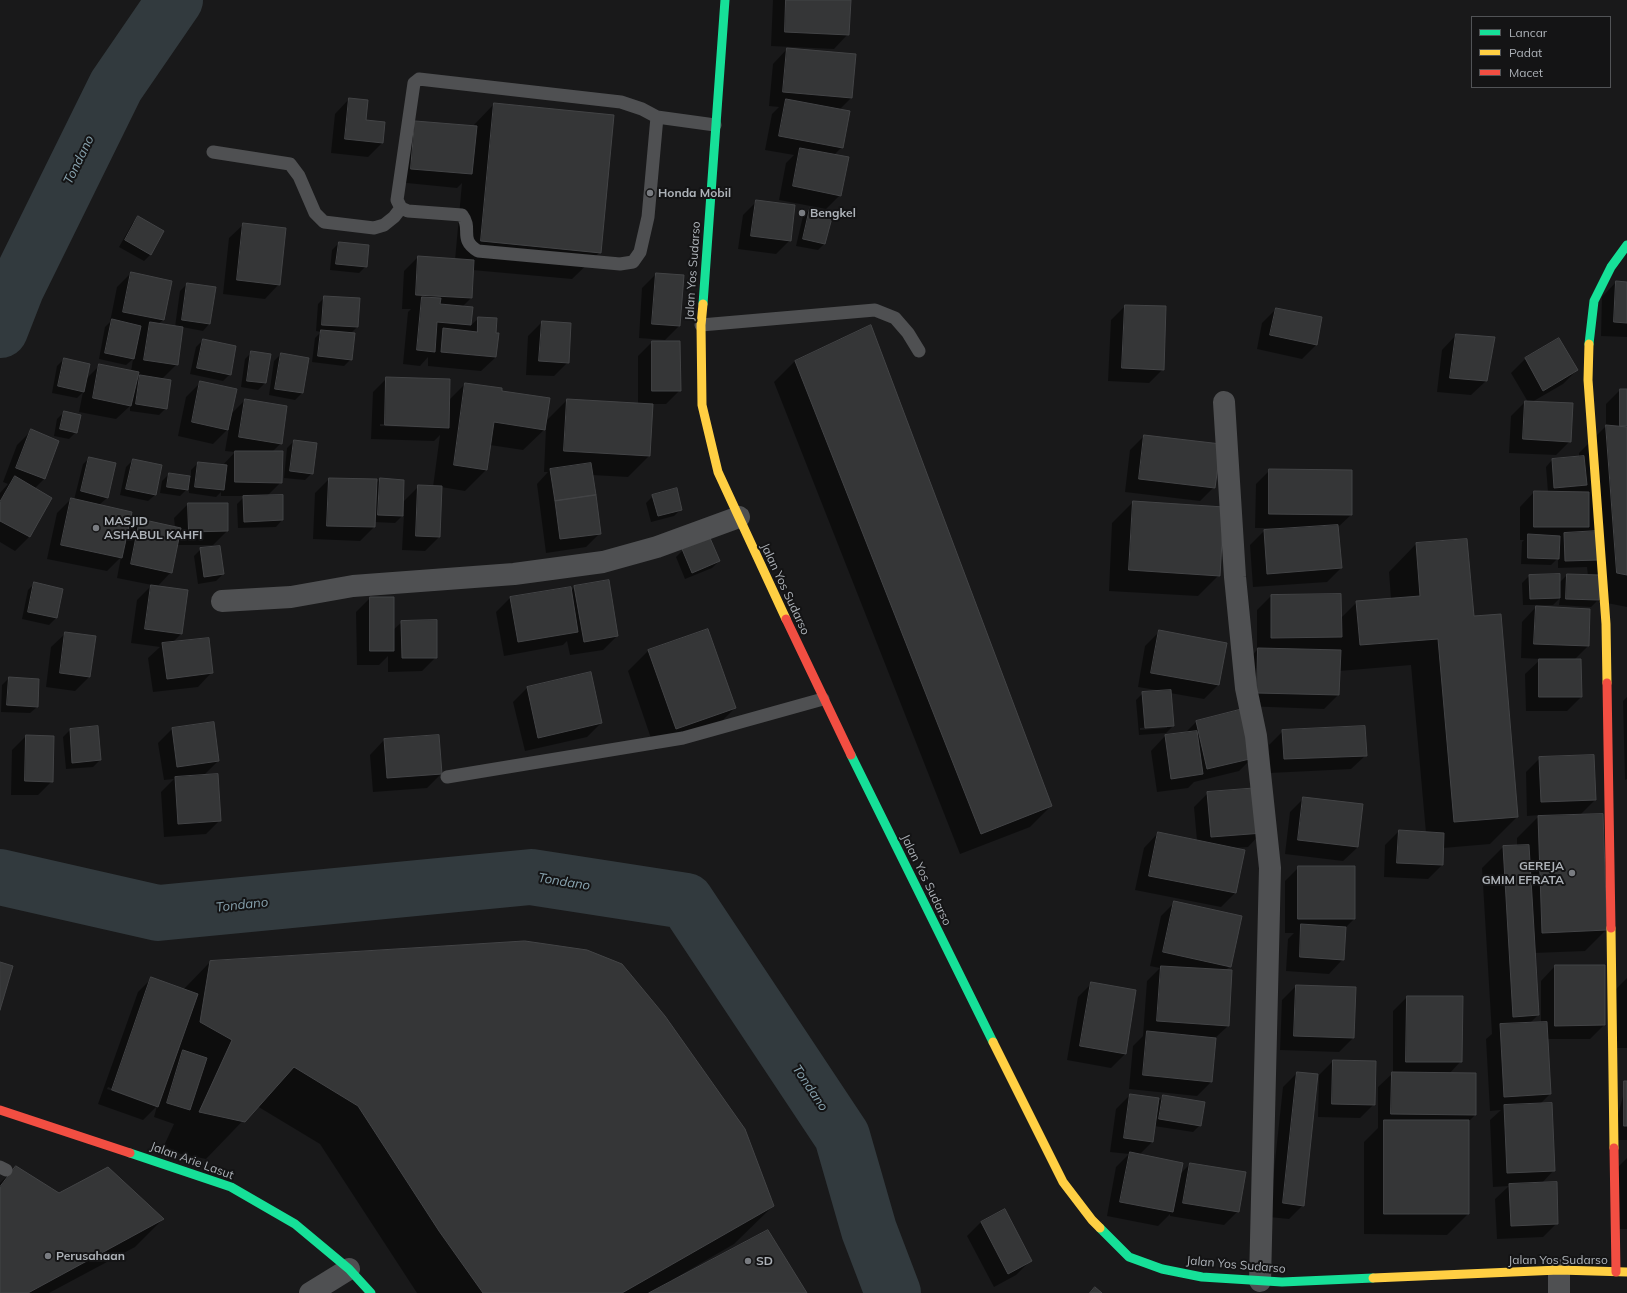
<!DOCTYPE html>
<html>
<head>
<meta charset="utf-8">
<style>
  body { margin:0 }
  #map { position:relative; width:1627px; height:1293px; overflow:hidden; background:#19191a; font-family:Mulish,sans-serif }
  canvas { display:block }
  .legend { position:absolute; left:1471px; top:16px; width:140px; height:72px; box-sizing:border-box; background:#141415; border:1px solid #515356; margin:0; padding:5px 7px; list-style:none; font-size:12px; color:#adb2b8 }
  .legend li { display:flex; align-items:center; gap:8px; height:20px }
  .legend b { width:20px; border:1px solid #515356 }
</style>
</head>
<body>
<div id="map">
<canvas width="1627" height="1293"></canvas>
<ul class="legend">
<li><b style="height:5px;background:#16e098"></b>Lancar</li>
<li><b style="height:5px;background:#ffcf43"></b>Padat</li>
<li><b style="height:5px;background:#f24e42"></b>Macet</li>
</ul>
</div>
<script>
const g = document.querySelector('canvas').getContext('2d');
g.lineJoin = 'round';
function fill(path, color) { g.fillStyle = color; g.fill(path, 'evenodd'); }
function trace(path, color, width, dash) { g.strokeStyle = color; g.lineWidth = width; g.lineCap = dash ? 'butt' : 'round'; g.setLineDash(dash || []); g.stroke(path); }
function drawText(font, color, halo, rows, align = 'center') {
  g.font = font + ' Mulish,sans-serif'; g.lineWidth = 4; g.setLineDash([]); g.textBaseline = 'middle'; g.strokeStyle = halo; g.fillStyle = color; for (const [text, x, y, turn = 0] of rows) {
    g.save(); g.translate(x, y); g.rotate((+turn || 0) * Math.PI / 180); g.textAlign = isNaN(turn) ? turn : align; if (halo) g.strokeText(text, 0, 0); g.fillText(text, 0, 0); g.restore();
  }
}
const shadow = new Path2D(`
  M773,0H850L848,34L834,49L771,46Z
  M787,49L851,98L839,110L842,147L834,155L840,195L826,209L779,200L786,163L794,155L765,150L772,114L779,107L769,106L773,64Z
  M349,99L382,143L368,157L331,153L335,114Z
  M494,104L600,252L572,279L472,270L471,298L462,307L472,308L470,326L479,318L496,357L481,371L428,366V357L420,366L403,364L408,312L411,309H402L404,271L418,257L455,260L462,183L457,188L397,182L401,136L415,122L472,127Z
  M757,201L790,240L776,254L738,249L743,215Z
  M810,209L824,244L818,250L796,246L803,216Z
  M138,217L151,254L144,261L119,247L132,224Z
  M244,224L279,284L265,299L223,294L229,238Z
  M339,243L366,266L359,273L330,270L332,250Z
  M131,273L163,320L158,324L175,327L180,291L187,284L209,324L203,331L182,327L177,364L161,380L166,408L159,415L130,411V406L116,419L79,412L83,392L77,398L52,393L57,366L64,359L86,379L100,365L131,372L133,359L126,365L99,359L105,327L110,322L117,287ZM137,375H141L136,381Z
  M656,274L679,326L665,340L639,338L642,288Z
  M1616,282L1627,283V337L1601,336L1602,297Z
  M325,297L357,327L350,334L351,359L344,366L312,362L315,338L321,332L316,331L318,304Z
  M1125,306L1163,369L1149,383L1108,381L1111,320Z
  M1276,309L1316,345L1302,359L1257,349L1262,323Z
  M542,322L568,362L554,376L526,375L528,336Z
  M1456,335L1486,381L1471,395L1437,392L1442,350Z
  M1559,339L1577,370L1563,384L1532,402L1570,441L1556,455L1509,453L1511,416L1525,402H1528L1511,373L1525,359Z
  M203,340L230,374L223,381L190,374L196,347Z
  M652,342L680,390L666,404H652L649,456L628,477L592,475L600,533L586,547L546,553L537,484L548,472H544L546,428L523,450L490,445L486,470L465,491L441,487L439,537L425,551L402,550L404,514L395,523L374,522V527L360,541L313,539L315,493L329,479L375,484L380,479L403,502L419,486L433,487L440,435L434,441L371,439L373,392L387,378L449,400L465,384L501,392L546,421L567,400L638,404V356ZM380,424L436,426V428L380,426Z
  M252,352L265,383L258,390L241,387L245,359Z
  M281,354L302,393L295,400L269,395L274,361Z
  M795,361L1051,806L1030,827L960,854L774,382Z
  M200,383L230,415L245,400L281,443L272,452L281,482L266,497L282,520L276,527L238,528L237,504L245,496H221V492L216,497L189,493V487L180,496L160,493L162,481L169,474L191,477V470L198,463L222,466L235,452L225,451L229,428L213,444L178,436L186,397Z
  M1620,390H1627V607L1597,601L1591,607L1559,605L1560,598L1553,605H1523L1522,583L1529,576L1559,583L1567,575L1588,576L1587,567L1558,568V558L1551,565L1521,564L1522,542L1524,540H1520V507L1534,492H1548L1546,467L1552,460L1579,458V453L1606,426V404Z
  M64,412L76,432L69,439L54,436L57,419Z
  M31,431L44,479L34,489L51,498L29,537L15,551L0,542V493L8,484L3,482L17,445Z
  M1144,436L1214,487L1200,501L1125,492L1130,450Z
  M294,441L312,473L305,480L284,478L287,448Z
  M90,458L107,498L99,505L126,534L140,520L175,527L174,518L188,504L227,531L213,545H177L171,572L157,587L181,634L172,643L212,672L198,687L153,692L148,658L160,647L131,643L137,600L152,585L117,578L121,557L107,571L47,559L57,513L71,499L74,500L83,464Z
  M133,460L155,495L148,501L120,495L126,467Z
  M1270,470L1351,515L1337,528L1341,568L1327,582L1253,587L1250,545L1264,531L1283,530V528H1255L1256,484Z
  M653,496L681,509L674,516L651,522L646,503Z
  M1133,502L1219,575L1198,596L1109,591L1112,523Z
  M1416,544L1473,617L1517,817L1490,844L1443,848L1442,865L1428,879L1384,877L1385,845L1399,831L1426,833L1411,665L1339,671L1338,695L1324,709L1243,706L1245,663L1257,650V610L1271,596L1340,619L1357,602L1391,599L1389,572Z
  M201,549L223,574L216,581L198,584L194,556Z
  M683,550L719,561L712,568L685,579L676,557Z
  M35,583L62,589L56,618L49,625L22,619L28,590Z
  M575,587L617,636L603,650L570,655L567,641L563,645L504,656L496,612L510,598L570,592Z
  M370,598L393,630L402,622L436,657L422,671L388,672V656L379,665H357L356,612Z
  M1536,607L1589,610L1588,646L1574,660L1581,697L1567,711H1526L1525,674L1541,659L1521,658L1522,622Z
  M1159,632L1218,685L1204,699L1170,693L1173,726L1166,733L1139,735L1136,700L1143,693L1162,691L1138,687L1145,646ZM1167,726V728L1140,730V728Z
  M66,633L90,676L75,691L46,687L51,647Z
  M649,650L735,708L714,729L655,750L628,671Z
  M590,673L601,723L587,737L525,751L513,702L527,688Z
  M9,678L37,707L30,713L1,712L2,685Z
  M1627,697V779L1625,780L1623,701Z
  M1197,721L1253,757L1239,771L1194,782L1188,788L1157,792L1151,751L1165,736L1184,734Z
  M97,728L100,760L93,767L66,769L63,737L70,730Z
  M172,729L218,761L203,776L220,820L206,834L164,837L161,792L174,779L164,780L158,743Z
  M1283,731L1366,755L1351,769L1270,773L1269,745Z
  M26,736L52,781L38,795H11L12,750Z
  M384,740L441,774L427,788L373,792L370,755Z
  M1540,758L1595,800L1579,816L1606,930L1585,951L1534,953L1538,1015L1529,1024L1541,1023V981L1555,966L1604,1025L1590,1039H1547L1550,1094L1539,1105L1554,1170L1541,1184L1557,1223L1543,1237L1497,1239L1495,1199L1509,1186L1493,1187L1490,1120L1501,1110L1490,1111L1486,1039L1492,1034L1482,868L1503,847H1517V838L1540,815L1527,816L1526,772Z
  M1208,793L1262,832L1248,847L1232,848L1244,851L1235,893L1221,907L1135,890L1144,848L1158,833L1197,841L1194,807Z
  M1304,798L1358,847L1343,861L1285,854L1290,812Z
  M1299,867L1354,919L1345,928L1343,959L1329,974L1286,971L1288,939L1294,933H1285V881Z
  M1175,902L1230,966L1226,970L1228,1026L1215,1038L1211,1082L1197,1096L1129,1089L1133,1046L1143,1036L1147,981L1160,968L1150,966L1161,916Z
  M210,962L773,1206L734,1244L672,1280L673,1281L805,1293H417L320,1144L257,1106L206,1159L162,1150L174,1124L154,1117L157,1106L143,1120L98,1104L138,992L152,978L183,990ZM108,1087L151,1103V1105L107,1089Z
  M1627,978V1048H1613L1614,991Z
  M1092,983L1125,1054L1111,1068L1067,1060L1078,997Z
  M1296,986L1353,1038L1339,1052L1280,1050L1282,1000Z
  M1407,997L1461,1061L1449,1074L1475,1115L1468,1122V1214L1447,1235L1364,1234V1142L1378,1128V1087L1393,1073V1011Z
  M1333,1061L1374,1104L1360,1118L1318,1117L1319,1075Z
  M1297,1073L1303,1205L1289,1219L1269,1217L1283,1087Z
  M1627,1082V1140H1611Z
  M1130,1095L1158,1102L1163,1096L1200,1125L1193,1132L1154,1126L1152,1142L1139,1155L1180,1174L1190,1164L1238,1211L1224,1225L1170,1216V1214L1158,1226L1107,1216L1116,1167L1129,1154L1110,1152L1116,1109Z
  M1627,1158V1229H1616L1613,1172Z
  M16,1167L59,1194L162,1220L135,1247L49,1293H0V1183Z
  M1004,1211L1030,1261L1016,1275L994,1287L967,1236L981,1222Z`);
const river = new Path2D(`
  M0,330L16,289L116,86L175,0
  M0,877L158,913L531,877L686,901L842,1136L869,1230L893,1293`);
const building = new Path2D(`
  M786,0H851L849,35L785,32Z
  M787,48L856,54L852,98L783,92Z
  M349,98L368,100L366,120L385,122L383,143L345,139Z
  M786,99L850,111L843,148L779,136Z
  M494,103L614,115L601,253L481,241Z
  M415,121L477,126L472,174L411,169Z
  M800,148L849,157L841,196L793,186Z
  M756,200L795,205L791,241L751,236Z
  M810,208L833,214L825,244L803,239Z
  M138,216L164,231L151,255L125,240Z
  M243,223L286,228L280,285L237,280Z
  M339,242L369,245L367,267L336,264Z
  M418,256L474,260L472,298L416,295Z
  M131,272L172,281L164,320L123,312Z
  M656,273L684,275L680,326L652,324Z
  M1616,281L1627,282V323L1614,322Z
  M187,283L216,287L210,324L182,320Z
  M324,296L360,298L358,327L322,325Z
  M422,297L441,298L440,304L473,307L471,325L437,322L435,352L417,350Z
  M1125,305L1166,306L1164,370L1122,368Z
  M1276,308L1322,317L1317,345L1270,335Z
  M478,317L497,318L496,333H499L496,357L441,352L443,328L477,332Z
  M112,319L141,326L134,359L105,353Z
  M542,321L571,323L569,363L539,361Z
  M150,322L183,327L178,365L144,360Z
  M871,325L1052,806L981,834L795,361Z
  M321,330L355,333L352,360L318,356Z
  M1456,334L1495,337L1487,381L1450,378Z
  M1559,338L1578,370L1543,391L1525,358Z
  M203,339L236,346L231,375L197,368Z
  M652,341H680L681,391H652Z
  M251,351L271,354L266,383L247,381Z
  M281,353L309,358L303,393L275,389Z
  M64,358L90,364L84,392L58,386Z
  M99,364L139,372L131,406L93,398Z
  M140,375L171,380L167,409L136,404Z
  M386,377L450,379L449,428L385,425Z
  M200,381L237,389L228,430L192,422Z
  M465,383L502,388V391L550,398L545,430L494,422L487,470L454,465Z
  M1620,389H1627V426H1620Z
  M245,399L287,406L282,444L239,437Z
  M567,399L653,404L650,456L564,451Z
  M1525,401L1573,403L1571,442L1523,439Z
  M64,411L81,415L77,433L60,429Z
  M1606,425L1627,427V575L1617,573Z
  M31,429L59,441L45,479L16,468Z
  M1144,435L1221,444L1215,488L1139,479Z
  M294,440L317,443L313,474L290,471Z
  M235,451H283L282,483L235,482Z
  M1584,456L1587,485L1554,488L1552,459Z
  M89,457L116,463L108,498L81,491Z
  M133,459L162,465L156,495L126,489Z
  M198,462L227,465L224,490L195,487Z
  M591,463L596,495L555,501L550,469Z
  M1269,469L1352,470V515L1269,514Z
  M169,473L190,476L188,490L167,487Z
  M15,476L52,498L30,537L0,521V502Z
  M329,478L377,479L375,527L327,526Z
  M380,478L404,480L403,516L378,515Z
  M418,485L442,486L440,537L416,536Z
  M677,488L682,510L658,516L652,495Z
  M1534,491L1589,492V527H1534Z
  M283,495V520L244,522L243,496Z
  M596,495L601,534L560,539L555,501Z
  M71,498L132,512L122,558L61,545Z
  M1133,501L1224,507L1220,576L1129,570Z
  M188,503H228V531L189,532Z
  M140,519L181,528L172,573L131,564Z
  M1338,525L1342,568L1267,574L1264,530Z
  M1598,531L1599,560L1565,561L1564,533Z
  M1528,534L1560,536L1559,559L1528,558Z
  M710,538L720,561L692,573L682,549Z
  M1467,539L1474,616L1501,614L1518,817L1454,822L1438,639L1360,645L1356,601L1420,596L1416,543Z
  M220,546L224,574L204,577L200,548Z
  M1560,574V598L1530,599L1529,575Z
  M1567,574L1600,575L1599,600L1566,599Z
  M609,580L618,636L584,642L574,586Z
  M34,582L63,589L57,618L28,612Z
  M151,585L188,590L182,634L145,629Z
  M571,587L578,632L518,642L510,597Z
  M1341,594L1342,637L1271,638V595Z
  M370,597H394V651H370Z
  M1536,606L1590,609L1589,646L1534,644Z
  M437,620V658H402L401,621Z
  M708,629L736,708L676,729L648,650Z
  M1159,630L1227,643L1219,685L1151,673Z
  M65,632L96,636L90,677L60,673Z
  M209,638L213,673L167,679L162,643Z
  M1258,648L1341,650L1339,695L1257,693Z
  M1539,659H1581L1582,697H1539Z
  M591,672L602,723L538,738L527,687Z
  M9,677L39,679L38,707L7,705Z
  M1171,690L1174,726L1145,728L1142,692Z
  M1243,709L1254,758L1207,769L1196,721Z
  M214,722L219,761L177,767L172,728Z
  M98,726L101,760L72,763L70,729Z
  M1365,726L1367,756L1284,759L1282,730Z
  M1197,731L1203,774L1171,779L1165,735Z
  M26,735L54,736L53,782L25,781Z
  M439,735L442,774L387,778L384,739Z
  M1594,755L1596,800L1541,802L1539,757Z
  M218,774L221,821L178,824L175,777Z
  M1259,788L1263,833L1211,837L1207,792Z
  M1303,797L1363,804L1358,847L1298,840Z
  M1603,814L1607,930L1542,933L1538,816Z
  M1399,830L1444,833L1443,865L1397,863Z
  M1158,832L1245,850L1236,893L1149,876Z
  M1529,845L1539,1015L1513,1017L1503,846Z
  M1298,866H1355V919H1298Z
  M1174,901L1242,916L1231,967L1163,952Z
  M1301,924L1346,927L1344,960L1300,957Z
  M525,941L587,950L622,964L665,1016L745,1129L774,1206L622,1293H483L439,1231L358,1106L294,1067L245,1122L199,1112L232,1040L200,1022L210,961Z
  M0,962L13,966L0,1010Z
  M1555,965H1605V1025L1555,1026Z
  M1161,966L1232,970L1229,1026L1157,1021Z
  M151,977L198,994L158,1107L112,1090Z
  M1091,982L1136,990L1126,1054L1080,1046Z
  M1296,985L1356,987L1354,1038L1294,1036Z
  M1407,996H1463L1462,1062H1406Z
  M1547,1022L1551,1094L1504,1097L1500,1024Z
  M1147,1031L1216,1038L1212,1082L1143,1075Z
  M183,1050L207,1058L190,1110L167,1103Z
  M1333,1060L1376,1061L1375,1105L1332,1104Z
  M1297,1072L1318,1074L1304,1206L1283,1203Z
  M1392,1072L1476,1073V1115L1391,1114Z
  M1624,1081H1627V1126H1624Z
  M1130,1094L1159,1098L1153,1142L1124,1138Z
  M1163,1095L1205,1102L1201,1126L1159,1119Z
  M1552,1103L1555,1171L1507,1173L1504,1105Z
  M1384,1120H1469V1214H1384Z
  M1130,1152L1183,1163L1173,1212L1120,1202Z
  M1190,1163L1246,1172L1239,1212L1183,1203Z
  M16,1166L59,1193L108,1167L164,1219L28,1293H0V1187Z
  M1557,1182L1558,1224L1511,1226L1509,1184Z
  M1005,1209L1032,1261L1008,1274L981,1222Z
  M768,1230L807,1293H649Z
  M1095,1287L1102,1293H1090Z`);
const lane = new Path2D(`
  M657,117L648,217L640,252L633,262L620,264L478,251C458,239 473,229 462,215L408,211L401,208L397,200L414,83L419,79L621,102L642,109L657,117L715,125
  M213,152L290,164L299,176L315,213L324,222L374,228L384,225L394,217L401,208
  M701,325L875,310L895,318L908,333L919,351
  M447,777L683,738L823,699
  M0,1167L6,1170`);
const street = new Path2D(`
  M1224,402L1235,577L1246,688L1256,736L1270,868L1260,1281
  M222,601L291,597L353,586L514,574L603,562L657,547L739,517
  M310,1293L349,1269
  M1559,1293V1270`);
const fast = new Path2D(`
  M703,304L725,0
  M1589,344L1594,301L1611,267L1627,245
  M851,755L993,1042
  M130,1153L231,1187L295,1224L349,1269L371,1293
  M1100,1228L1129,1257L1162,1269L1202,1277L1282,1282L1373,1278`);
const slow = new Path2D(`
  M703,304L701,325L702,405L718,472L786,619
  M1589,344L1588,380L1606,624L1607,683
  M1611,928L1614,1148
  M993,1042L1063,1182L1092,1220L1100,1228
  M1373,1278L1559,1270L1627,1272`);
const jam = new Path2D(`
  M786,619L851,755
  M1607,683L1611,928
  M0,1110L130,1153
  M1614,1148L1616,1272`);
const markers = [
  [650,193,4,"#797c81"],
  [802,213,4,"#797c81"],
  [96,528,4,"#797c81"],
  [1572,873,4,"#797c81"],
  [48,1256,4,"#797c81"],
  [748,1261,4,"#797c81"]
];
const poiNames = [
  ["Honda Mobil",658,193],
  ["Bengkel",810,213],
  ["MASJID",104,521],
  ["ASHABUL KAHFI",104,535],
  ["GEREJA",1564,866,"right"],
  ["GMIM EFRATA",1564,880,"right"],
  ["Perusahaan",56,1256],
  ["SD",756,1261]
];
const streetNames = [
  ["Jalan Yos Sudarso",693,271,-86],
  ["Jalan Yos Sudarso",785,589,65],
  ["Jalan Yos Sudarso",926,880,64],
  ["Jalan Arie Lasut",192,1161,20],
  ["Jalan Yos Sudarso",1558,1260],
  ["Jalan Yos Sudarso",1236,1265,5]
];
const waterNames = [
  ["Tondano",79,160,-64],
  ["Tondano",564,882,9],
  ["Tondano",242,905,-6],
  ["Tondano",810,1088,56]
];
fill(shadow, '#0007');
trace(river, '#323a3e', 56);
fill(building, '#353637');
trace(building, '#434446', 1);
trace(lane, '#4f5052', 13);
trace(street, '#4f5052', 22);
trace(fast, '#16e098', 9);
trace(slow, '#ffcf43', 9);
trace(jam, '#f24e42', 9);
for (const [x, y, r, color] of markers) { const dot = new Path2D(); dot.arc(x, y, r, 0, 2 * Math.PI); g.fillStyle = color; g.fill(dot); trace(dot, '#141415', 1.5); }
drawText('bold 12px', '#adb2b8', '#141415', poiNames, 'left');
drawText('12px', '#adb2b8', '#141415', streetNames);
drawText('italic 13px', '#88a3af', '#141415', waterNames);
</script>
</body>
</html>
